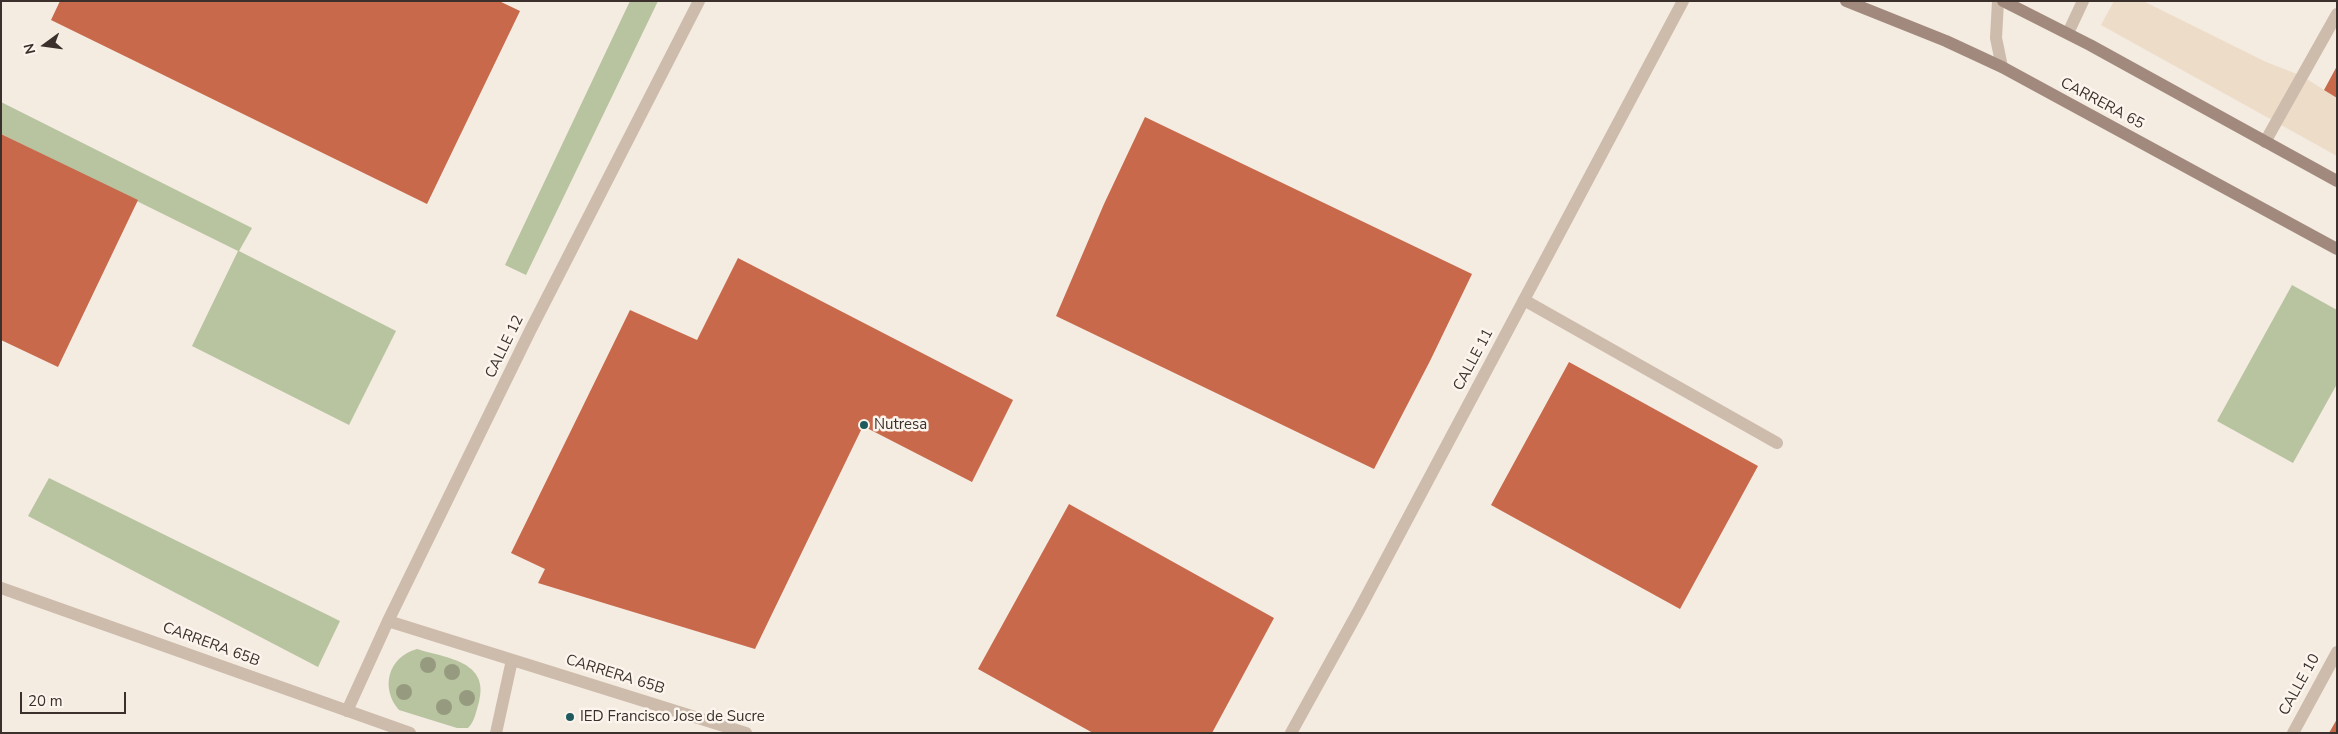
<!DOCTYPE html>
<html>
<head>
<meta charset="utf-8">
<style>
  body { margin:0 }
  #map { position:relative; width:2338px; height:734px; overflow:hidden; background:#f4ebe1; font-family:"Nunito Sans",sans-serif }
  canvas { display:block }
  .frame { position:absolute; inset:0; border:2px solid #3b302b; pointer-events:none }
  .north { position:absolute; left:20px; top:20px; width:50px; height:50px; -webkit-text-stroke:4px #fbf5ee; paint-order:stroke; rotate:256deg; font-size:14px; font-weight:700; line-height:20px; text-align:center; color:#3b302b }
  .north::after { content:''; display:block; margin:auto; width:18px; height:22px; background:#3b302b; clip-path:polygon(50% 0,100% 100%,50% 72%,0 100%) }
  .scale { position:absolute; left:20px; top:692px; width:106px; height:22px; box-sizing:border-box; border:2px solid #3b302b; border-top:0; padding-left:6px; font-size:15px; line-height:18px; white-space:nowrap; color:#3b302b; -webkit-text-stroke:4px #fbf5ee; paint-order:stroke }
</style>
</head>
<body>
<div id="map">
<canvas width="2338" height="734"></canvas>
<div class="frame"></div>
<div class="north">N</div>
<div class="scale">20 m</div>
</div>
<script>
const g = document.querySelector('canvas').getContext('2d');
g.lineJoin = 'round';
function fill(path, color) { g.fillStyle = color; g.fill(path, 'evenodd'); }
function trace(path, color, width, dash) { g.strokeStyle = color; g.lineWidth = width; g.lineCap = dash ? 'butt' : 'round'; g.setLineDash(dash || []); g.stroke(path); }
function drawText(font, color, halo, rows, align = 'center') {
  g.font = font + ' "Nunito Sans",sans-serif'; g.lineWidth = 5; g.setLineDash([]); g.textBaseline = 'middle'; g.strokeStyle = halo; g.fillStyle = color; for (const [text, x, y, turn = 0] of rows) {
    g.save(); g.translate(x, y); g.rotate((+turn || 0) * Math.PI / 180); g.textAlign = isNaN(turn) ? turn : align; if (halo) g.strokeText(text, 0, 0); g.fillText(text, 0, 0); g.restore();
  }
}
const green = new Path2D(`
  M630,1H658L526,275L505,265Z
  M1,102L252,228L239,251L396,331L349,425L192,346L238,251L1,134Z
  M2292,285L2337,310V384L2293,463L2217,421Z
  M49,478L340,621L318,667L28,516Z
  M417,649C446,658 490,661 479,702C476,711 475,721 468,728H457L399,710C380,688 388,657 417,649Z`);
const plaza = new Path2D(`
  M2114,1H2143L2266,62L2302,76L2337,98V156L2101,25Z`);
const building = new Path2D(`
  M60,1H499L520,11L427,204L51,20Z
  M2337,66V98L2324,90Z
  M1145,117L1472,274L1430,361L1374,469L1056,316L1104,204Z
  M1,134L138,200L58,367L1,340Z
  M738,258L1013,400L972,482L863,426L755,649L538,583L545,569L511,553L630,310L697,340Z
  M1569,362L1758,466L1680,609L1491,505Z
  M1069,504L1274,618L1212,733H1093L978,669Z
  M2337,719V733H2329Z`);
const lane = new Path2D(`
  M1998,1L1996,38L2002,67
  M2068,33L2083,1
  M2265,142L2337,14
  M1524,300L1777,443`);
const street = new Path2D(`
  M1,588L410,733
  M388,621L746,733
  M347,711L388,621L530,331L699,1
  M496,733L512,660
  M1291,733L1359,610L1683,1
  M2293,733L2337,652`);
const secondary = new Path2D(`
  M1846,1L1946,41L2002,67L2337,249
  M2003,1L2090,45L2337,181`);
const trees = [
  [428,665],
  [452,672],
  [404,692],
  [467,698],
  [444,707]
];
const markers = [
  [864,425,5,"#1f5a5e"],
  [570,717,5,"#1f5a5e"]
];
const streetNames = [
  ["CARRERA 65",2102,104,28],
  ["CALLE 12",505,347,-64],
  ["CALLE 11",1474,360,-62],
  ["CARRERA 65B",211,645,20],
  ["CARRERA 65B",615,675,17],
  ["CALLE 10",2300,685,-61]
];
const poiNames = [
  ["Nutresa",874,425],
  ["IED Francisco Jose de Sucre",580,717]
];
fill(green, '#b8c4a0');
fill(plaza, '#ecdcc8');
fill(building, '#c8694b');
trace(lane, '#cdbbac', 12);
trace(street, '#cdbbac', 12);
trace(secondary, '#a18a7d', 12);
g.fillStyle = '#969b7f';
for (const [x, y] of trees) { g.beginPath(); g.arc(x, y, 8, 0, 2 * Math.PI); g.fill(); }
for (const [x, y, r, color] of markers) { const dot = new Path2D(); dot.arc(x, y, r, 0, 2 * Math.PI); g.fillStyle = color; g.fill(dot); trace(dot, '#fbf5ee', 2); }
drawText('15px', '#3b302b', '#fbf5ee', streetNames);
drawText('15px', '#3b302b', '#fbf5ee', poiNames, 'left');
</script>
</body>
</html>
